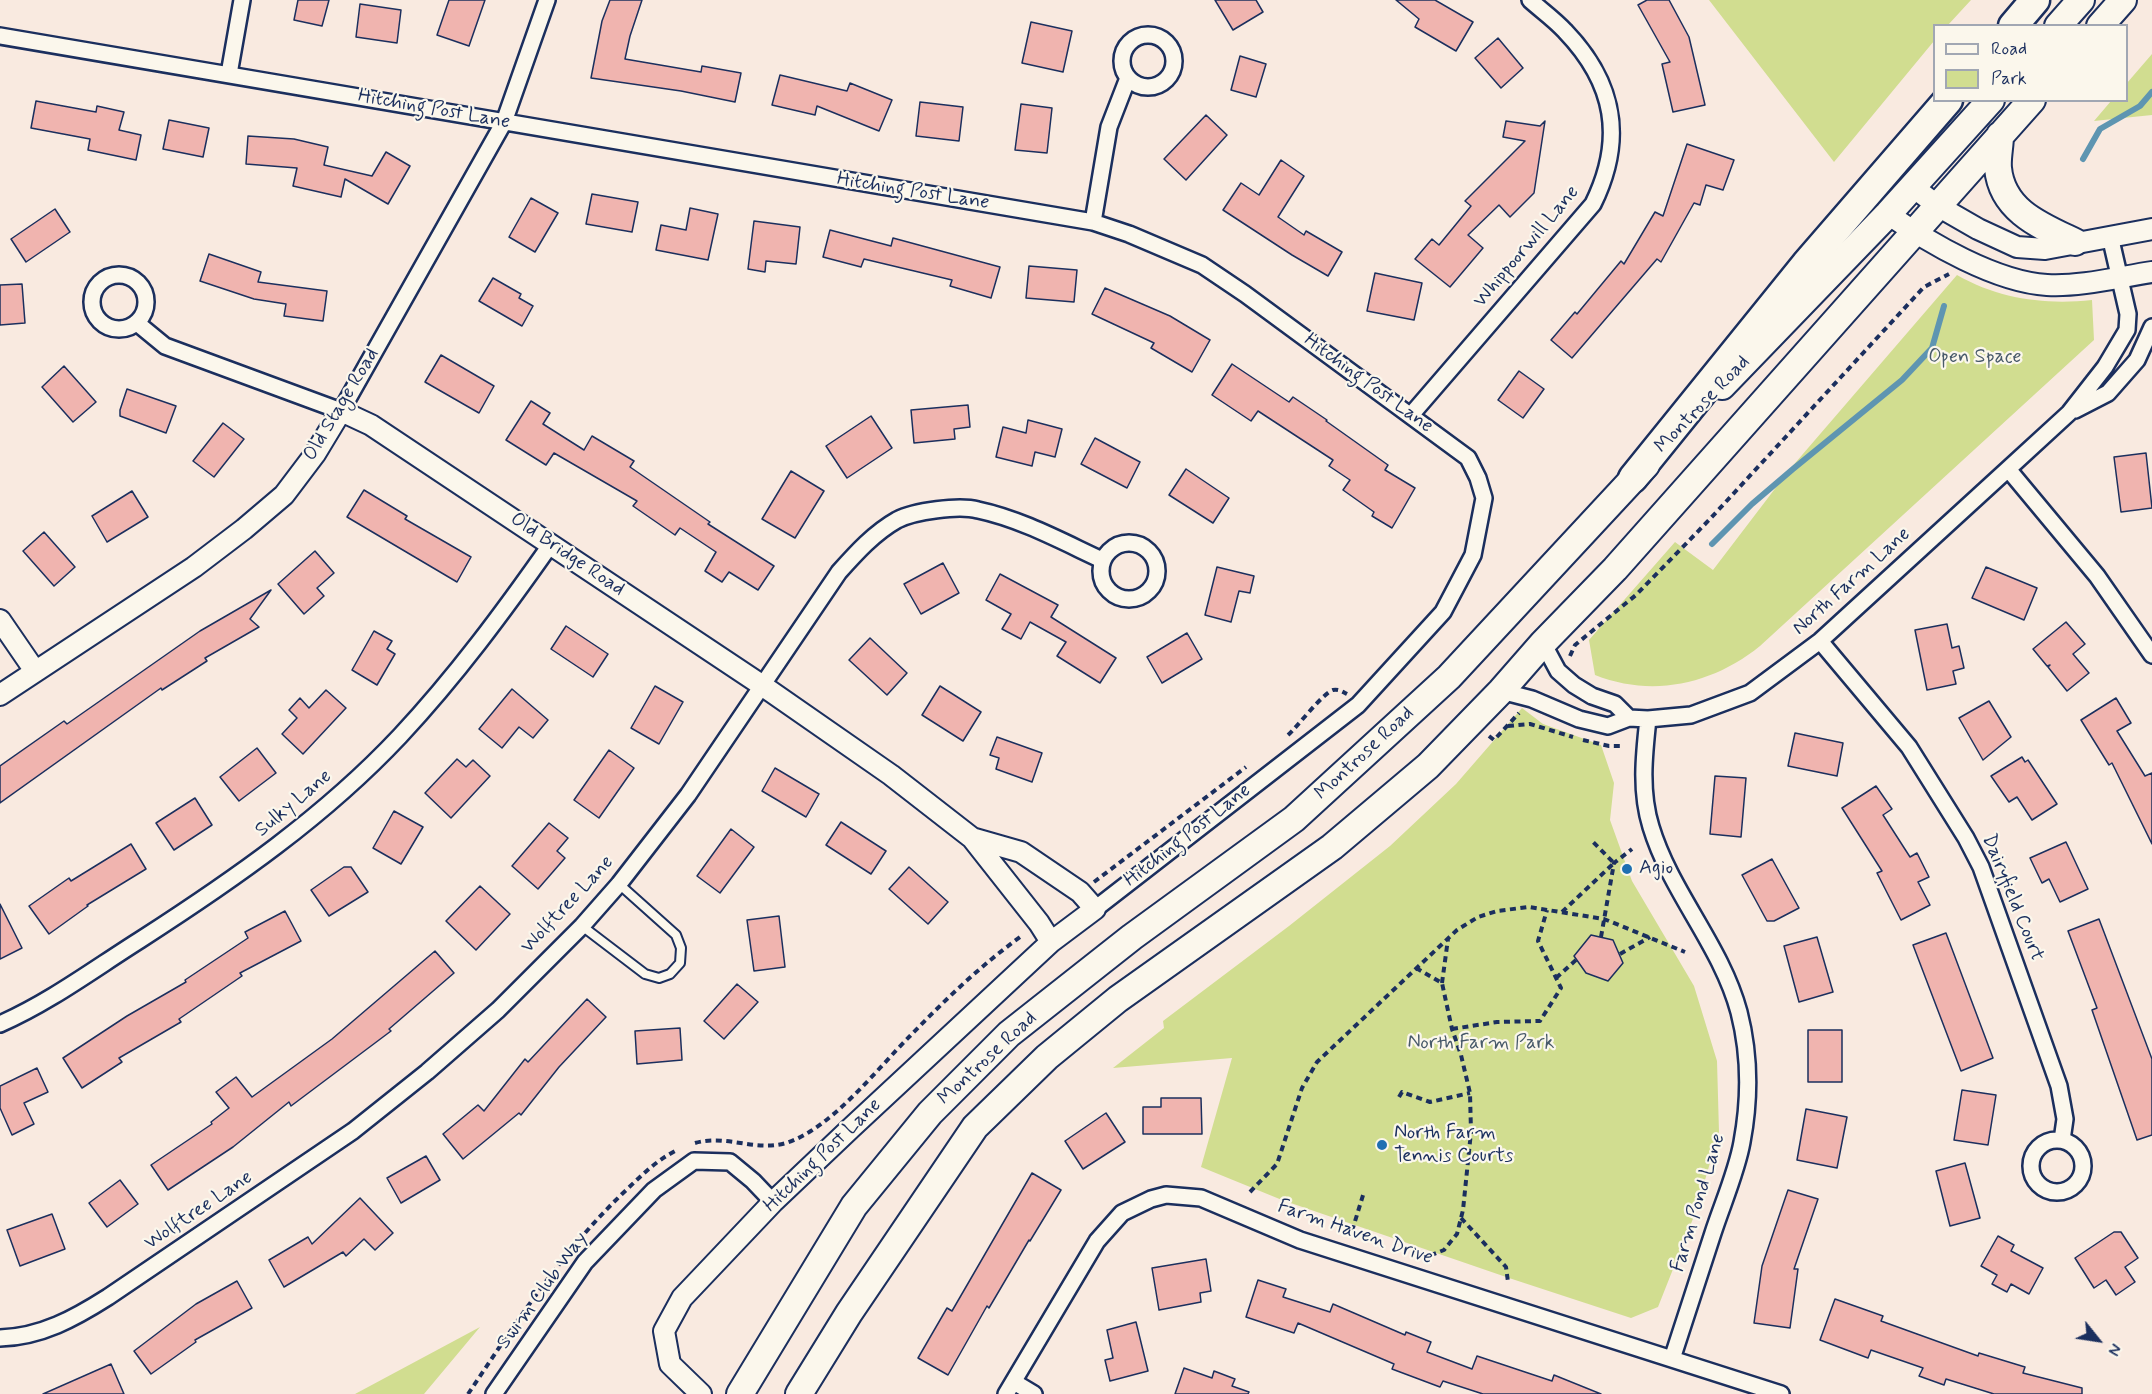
<!DOCTYPE html>
<html>
<head>
<meta charset="utf-8">
<style>
  body { margin:0 }
  #map { position:relative; width:2152px; height:1394px; overflow:hidden; background:#f9eae0; font-family:Mynerve,sans-serif }
  canvas { display:block }
  .legend { position:absolute; left:1933px; top:24px; width:195px; height:78px; box-sizing:border-box; background:#fbf7ec; border:2px solid #a1a7b3; margin:0; padding:8px 10px; list-style:none; font-size:18px; color:#1b2f5e }
  .legend li { display:flex; align-items:center; gap:12px; height:30px }
  .legend b { width:30px; border:2px solid #a1a7b3 }
  .north { position:absolute; left:2068px; top:1310px; width:60px; height:60px; -webkit-text-stroke:4px #fbf7ec; paint-order:stroke; rotate:120deg; font-size:16px; font-weight:700; line-height:24px; text-align:center; color:#1b2f5e }
  .north::after { content:''; display:block; margin:auto; width:21px; height:27px; background:#1b2f5e; clip-path:polygon(50% 0,100% 100%,50% 72%,0 100%) }
</style>
</head>
<body>
<div id="map">
<canvas width="2152" height="1394"></canvas>
<ul class="legend">
<li><b style="height:8px;background:#fbf7ec"></b>Road</li>
<li><b style="height:16px;background:#d1dd90"></b>Park</li>
</ul>
<div class="north">N</div>
</div>
<script>
const g = document.querySelector('canvas').getContext('2d');
g.lineJoin = 'round';
function fill(path, color) { g.fillStyle = color; g.fill(path, 'evenodd'); }
function trace(path, color, width, dash) { g.strokeStyle = color; g.lineWidth = width; g.lineCap = dash ? 'butt' : 'round'; g.setLineDash(dash || []); g.stroke(path); }
function drawText(font, color, halo, rows, align = 'center') {
  g.font = font + ' Mynerve,sans-serif'; g.lineWidth = 4.5; g.setLineDash([]); g.textBaseline = 'middle'; g.strokeStyle = halo; g.fillStyle = color; for (const [text, x, y, turn = 0] of rows) {
    g.save(); g.translate(x, y); g.rotate((+turn || 0) * Math.PI / 180); g.textAlign = isNaN(turn) ? turn : align; if (halo) g.strokeText(text, 0, 0); g.fillText(text, 0, 0); g.restore();
  }
}
const green = new Path2D(`
  M1709,0H1971L1948,25L1934,26V41L1834,162Z
  M2152,54V115L2094,121L2111,101L2126,100L2127,83Z
  M1957,275C1999,299 2045,305 2092,300L2094,340L1760,646C1713,684 1653,698 1595,675L1589,640L1675,542L1713,570L1790,469Z
  M1522,708L1543,724L1601,745L1614,783L1610,820L1632,881L1694,986L1717,1061L1719,1132L1696,1211L1658,1307L1631,1318L1509,1278L1282,1200L1201,1167L1232,1058L1113,1068L1164,1028L1163,1021L1289,926L1390,846L1456,784Z
  M480,1327L424,1394H355Z`);
const stream = new Path2D(`
  M2083,159L2100,129L2140,106L2152,92
  M1712,544L1752,504L1793,469L1902,380L1932,348L1944,306`);
const building = new Path2D(`
  M298,0H329L322,26L294,20Z
  M449,0H485L469,46L437,35Z
  M610,0H642L630,36L625,59L701,72L702,66L741,73L735,102L681,91L591,78L602,21Z
  M1215,0H1256L1263,12L1233,30Z
  M1396,0H1435L1473,22L1456,51L1415,27L1419,19Z
  M1647,0H1669L1689,37L1705,105L1673,112L1662,64L1670,62L1638,5Z
  M360,4L401,10L397,43L356,37Z
  M1031,22L1072,31L1063,72L1022,63Z
  M1498,38L1523,68L1501,88L1475,58Z
  M1240,56L1266,64L1256,97L1231,90Z
  M780,75L847,91L850,83L892,100L879,131L817,106L815,115L772,105Z
  M36,101L96,112L97,106L124,112L119,130L141,135L136,160L88,150L90,139L31,128Z
  M920,102L963,107L959,141L916,136Z
  M1021,104L1052,108L1047,153L1015,150Z
  M1206,115L1227,135L1186,180L1164,159Z
  M169,120L209,128L203,157L163,149Z
  M1506,121L1540,126L1545,121L1534,193L1510,217L1499,205L1468,235L1483,248L1450,287L1415,259L1432,239L1439,245L1471,206L1465,201L1525,141L1503,137Z
  M248,136L294,139L328,147L324,165L372,176L386,152L410,166L388,204L345,179L341,197L293,186L297,168L246,164Z
  M1687,144L1734,160L1723,190L1706,185L1700,205L1694,203L1661,262L1657,259L1572,358L1551,340L1575,312L1577,314L1621,261L1624,264L1655,212L1663,216Z
  M1281,160L1304,176L1278,217L1304,235L1306,231L1342,252L1328,276L1292,255L1223,210L1241,183L1259,195Z
  M592,194L638,202L632,232L586,224Z
  M531,198L558,213L535,252L509,237Z
  M690,208L718,214L708,260L656,250L661,225L686,230Z
  M55,209L70,232L26,262L11,239Z
  M754,221L800,227L796,264L766,261L765,272L748,269Z
  M830,230L891,246L893,238L1000,267L991,298L950,286L952,280L864,259L861,267L823,257Z
  M209,254L261,272L258,282L327,291L323,321L284,316L286,304L254,299L200,281Z
  M1029,266L1077,270L1074,302L1026,298Z
  M1375,273L1422,283L1414,320L1367,311Z
  M493,278L521,294L519,298L533,306L522,326L479,301Z
  M22,284L25,323L0,325V285Z
  M1105,288L1170,316L1210,340L1192,372L1151,348L1154,343L1092,314Z
  M441,355L494,386L479,413L425,382Z
  M1232,364L1289,402L1293,397L1327,420L1326,421L1388,465L1385,470L1415,488L1392,528L1372,516L1374,512L1343,490L1350,480L1329,466L1333,460L1258,411L1251,421L1212,395Z
  M64,366L96,402L73,422L42,387Z
  M1519,371L1544,389L1523,418L1498,400Z
  M127,389L176,406L166,433L120,416V410Z
  M531,401L550,413L543,424L584,450L592,436L634,461L630,467L710,522L708,524L774,566L758,590L729,572L722,582L705,571L716,552L680,528L675,535L633,506L637,501L554,453L546,465L506,440Z
  M968,405L970,427L954,429L955,439L914,443L911,410Z
  M871,416L892,448L847,478L826,446Z
  M1028,420L1062,429L1055,457L1035,452L1032,466L996,457L1003,427L1026,433Z
  M223,423L244,439L214,477L193,461Z
  M1095,438L1140,462L1127,488L1081,464Z
  M2146,453L2152,508L2121,512L2114,457Z
  M1186,469L1229,498L1213,523L1169,495Z
  M791,471L824,491L795,538L762,519Z
  M364,490L407,516L405,519L471,557L457,582L347,517Z
  M132,491L148,517L107,542L92,516Z
  M44,532L75,567L54,586L23,551Z
  M315,551L334,573L317,588L324,596L304,614L278,584Z
  M943,563L959,593L921,614L904,584Z
  M1217,567L1254,576L1250,593L1239,591L1231,622L1205,615Z
  M1986,567L2037,588L2024,620L1972,598Z
  M1000,574L1058,605L1051,617L1116,658L1100,683L1057,656L1066,642L1030,622L1021,639L1002,629L1011,614L986,600Z
  M271,590L250,619L259,627L205,658L207,661L162,690L161,688L0,803V766L64,721L67,724L200,631Z
  M2066,622L2085,644L2073,654L2089,673L2067,691L2048,667L2050,665L2047,666L2033,649Z
  M1947,624L1952,648L1959,646L1964,668L1953,671L1956,684L1927,690L1915,630Z
  M566,626L608,654L593,677L551,649Z
  M374,631L392,641L387,649L395,654L377,685L352,670Z
  M1187,633L1202,659L1162,683L1147,657Z
  M870,638L907,673L887,695L849,660Z
  M655,686L683,702L659,744L631,728Z
  M940,686L981,712L963,741L922,715Z
  M512,689L548,720L533,738L519,727L502,748L479,729Z
  M326,690L346,708L303,754L282,734L297,718L289,710L300,698L309,708Z
  M2116,698L2131,723L2117,731L2145,776L2152,773V844L2112,763L2109,765L2081,720Z
  M1989,701L2011,737L1983,760L1959,718Z
  M1795,733L1843,743L1837,776L1788,766Z
  M997,737L1042,753L1032,782L996,769L999,758L990,755Z
  M257,748L276,773L239,801L220,777Z
  M609,750L634,768L599,818L574,800Z
  M2022,757L2025,762L2028,760L2057,804L2032,820L2017,797L2009,802L1991,776Z
  M457,759L466,767L473,760L490,776L451,818L425,793Z
  M775,768L819,794L806,817L762,791Z
  M1715,776L1746,778L1741,837L1710,834Z
  M1876,786L1892,809L1883,815L1910,857L1917,853L1929,877L1918,882L1930,905L1901,920L1877,873L1882,871L1842,808Z
  M195,798L212,825L174,850L156,823Z
  M394,811L423,827L401,864L373,848Z
  M841,822L886,851L871,874L826,845Z
  M549,823L568,838L557,851L565,858L538,889L512,866Z
  M731,829L754,847L720,893L697,876Z
  M2066,842L2088,889L2060,902L2049,879L2042,883L2030,858Z
  M131,844L146,869L87,905L88,906L49,934L29,906L69,878L71,881Z
  M1772,859L1799,908L1774,921H1767L1742,875Z
  M344,867H351L368,892L329,916L311,890Z
  M909,867L948,902L928,924L889,889Z
  M480,886L510,914L476,950L446,921Z
  M0,904L22,948L0,959Z
  M285,911L301,941L240,973L242,976L179,1019L181,1022L119,1058L122,1062L82,1088L63,1058L127,1016L186,982L185,980L248,938L245,932Z
  M779,916L785,967L754,971L747,920Z
  M2099,919L2152,1059V1135L2137,1140L2092,1010L2097,1008L2068,931Z
  M1946,933L1993,1058L1961,1071L1913,945Z
  M1591,935L1613,940L1623,963L1608,981L1586,973L1574,956Z
  M1817,937L1833,992L1799,1002L1784,946Z
  M435,951L454,973L389,1029L391,1031L291,1106L289,1102L233,1147L168,1190L151,1165L212,1124L211,1122L229,1108L216,1092L236,1077L252,1097L332,1039Z
  M737,984L758,1002L724,1039L704,1021Z
  M587,999L606,1017L559,1067L521,1115L519,1113L463,1159L443,1134L478,1105L484,1111L525,1059L528,1062Z
  M680,1028L682,1060L637,1064L635,1031Z
  M1808,1030H1842V1082H1808Z
  M37,1068L48,1092L24,1103L34,1124L12,1135L0,1108V1086Z
  M1962,1090L1996,1095L1988,1145L1954,1140Z
  M1161,1098H1201L1202,1134H1143V1107H1161Z
  M1806,1109L1847,1117L1837,1168L1797,1160Z
  M1106,1113L1125,1142L1083,1169L1065,1141Z
  M426,1156L440,1180L401,1203L387,1178Z
  M1965,1163L1980,1218L1950,1226L1936,1171Z
  M1032,1173L1061,1190L1030,1241L1029,1240L989,1308L987,1306L948,1375L918,1358L947,1308L952,1311Z
  M120,1180L138,1204L107,1227L89,1203Z
  M1788,1190L1818,1199L1794,1269H1798L1790,1328L1754,1323L1762,1266Z
  M360,1198L393,1233L375,1250L364,1239L346,1256L343,1252L284,1287L269,1260L308,1237L312,1244Z
  M52,1214L65,1249L20,1266L7,1230Z
  M2114,1232H2121L2138,1258L2125,1267L2135,1282L2116,1295L2106,1280L2094,1288L2075,1258Z
  M1998,1236L2014,1245L2011,1251L2043,1268L2029,1294L2011,1284L2007,1292L1992,1284L1997,1275L1981,1266Z
  M1206,1259L1211,1291L1200,1293L1201,1302L1159,1310L1152,1268Z
  M1258,1280L1286,1289L1283,1297L1330,1312L1333,1304L1405,1335L1406,1332L1431,1342L1427,1352L1472,1369L1477,1356L1552,1381L1554,1375L1601,1394H1483L1443,1381L1440,1387L1392,1369L1394,1364L1298,1323L1294,1333L1246,1317Z
  M237,1281L252,1308L195,1340L196,1342L151,1374L134,1351L196,1304Z
  M1835,1299L1883,1316L1881,1321L1978,1356L1979,1353L2025,1367L2023,1373L2082,1388V1394H1994L1946,1379L1944,1385L1919,1376L1923,1368L1871,1350L1868,1358L1820,1340Z
  M1136,1322L1148,1371L1110,1381L1105,1360L1113,1358L1107,1330Z
  M111,1364L124,1394H43Z
  M1184,1368L1212,1378L1214,1371L1235,1379L1232,1386L1249,1392L1248,1394H1175Z`);
const path = new Path2D(`
  M1570,656L1575,645L1636,595L1710,519L1924,287L1949,274
  M1508,726L1530,724L1573,737
  M1288,735C1298,726 1323,693 1333,690C1339,689 1343,692 1347,694
  M1489,736L1494,740L1519,713
  M1583,740L1609,746H1620
  M1094,882L1246,767
  M1562,912L1614,863L1592,841
  M1601,937L1614,863L1632,849
  M1620,954L1650,937
  M1416,968L1442,983L1452,1029L1461,1055L1470,1093L1471,1132L1463,1210L1457,1234L1444,1250L1429,1256
  M1556,978L1577,959
  M1442,983L1448,939
  M1452,1029L1497,1022L1540,1021L1561,988L1538,941L1547,910
  M1399,1097L1402,1092L1430,1102L1470,1093
  M695,1143C726,1134 755,1152 786,1143C831,1129 877,1069 910,1036C945,1000 982,964 1023,935
  M1250,1192L1277,1164L1302,1088L1317,1062L1457,930L1478,917L1497,911L1529,907L1604,919L1685,952
  M1461,1218L1506,1267L1508,1282
  M1352,1231L1364,1192
  M468,1394C515,1324 561,1253 622,1194C639,1178 654,1162 675,1151`);
const service = new Path2D(`
  M582,926L645,974L659,978L670,974L680,963L681,948L676,935L619,884`);
const minor = new Path2D(`
  M1122 61a26 26 0 1 1 52 0a26 26 0 1 1-52 0Z
  M0,36L1093,222L1129,234L1202,265L1245,294L1468,458L1478,478L1484,498L1473,555L1443,612L1358,705L1095,909
  M229,74L242,0
  M1093,222L1109,127L1128,78
  M92 302a27 27 0 1 1 54 0a27 27 0 1 1-54 0Z
  M137,323L165,346L341,411L504,122L547,0
  M2075,410L2108,393L2137,360L2152,327
  M1411,415L1593,204C1625,139 1615,83 1565,31C1554,19 1541,10 1530,0
  M2008,469L2097,576L2152,655
  M1101 571a28 28 0 1 1 56 0a28 28 0 1 1-56 0Z
  M1820,641L1909,747L1966,838L1981,867L2059,1086L2065,1119L2062,1140
  M1543,643L1558,671L1574,685L1592,696L1615,704L1629,718
  M1501,691L1532,699L1579,719L1608,726L1629,718L1648,719L1691,715L1750,693L1820,641L2008,469L2069,413L2105,367L2127,330L2128,314L2110,236
  M1648,719C1644,755 1640,792 1651,827C1671,893 1721,945 1739,1012C1750,1055 1750,1099 1742,1142C1737,1171 1722,1205 1713,1233C1699,1275 1686,1317 1672,1359
  M0,1024C50,1002 94,969 140,940C233,880 324,817 400,736C456,676 504,611 551,544
  M2031 1166a26 26 0 1 1 52 0a26 26 0 1 1-52 0Z
  M0,1338C41,1337 75,1318 108,1297L353,1131L427,1072L498,1010L582,926L619,884L688,795L839,572C856,553 874,533 897,520C914,511 959,505 978,510C1021,519 1063,542 1102,560
  M1014,1382L1034,1394
  M494,1394L585,1262L654,1190L694,1161L730,1162L753,1181L773,1202
  M1006,1394L1097,1241L1122,1213L1151,1199L1166,1195L1201,1198L1300,1240L1781,1394`);
const tertiary = new Path2D(`
  M1913,187L1938,206L1978,229L2017,247L2045,249L2152,229
  M1888,214C1929,243 1996,282 2047,285C2080,287 2119,277 2152,272
  M0,620L35,671
  M0,695L194,567L244,529L284,495L315,454L341,411L371,425L763,686L891,775L972,838L1039,923L1051,942
  M701,1394L670,1364L664,1331L682,1298L773,1202L851,1128L1051,942L1095,909L1080,892L1021,852L972,838`);
const primary = new Path2D(`
  M2058,26L2081,0
  M2100,26L2123,0
  M2000,135C2000,146 1997,158 1998,168C2002,211 2041,226 2075,242
  M1722,386L1888,214L1991,100
  M740,1394L854,1206L930,1113L1009,1034L1132,937L1294,819L1449,677L1646,465
  M799,1394L849,1313L975,1127L1047,1057L1118,999L1332,847L1428,766L1501,691L1543,643L1615,569L2032,100`);
const motorway = new Path2D(`
  M2013,26L2035,0
  M1633,478L1806,264L1948,100`);
const markers = [
  [1627,869,6,"#1f6fb2"],
  [1382,1145,6,"#1f6fb2"]
];
const streetNames = [
  ["Hitching Post Lane",434,110,10],
  ["Hitching Post Lane",913,192,9],
  ["Whippoorwill Lane",1527,247,-50],
  ["Hitching Post Lane",1368,384,36],
  ["Old Stage Road",342,405,-59],
  ["Montrose Road",1703,405,-46],
  ["Old Bridge Road",567,555,34],
  ["North Farm Lane",1852,582,-42],
  ["Montrose Road",1365,754,-43],
  ["Sulky Lane",294,804,-40],
  ["Hitching Post Lane",1188,836,-38],
  ["Dairyfield Court",2012,898,68],
  ["Wolftree Lane",568,905,-47],
  ["Montrose Road",988,1059,-43],
  ["Hitching Post Lane",823,1156,-44],
  ["Farm Pond Lane",1699,1203,-73],
  ["Wolftree Lane",199,1211,-34],
  ["Farm Haven Drive",1355,1233,19],
  ["Swim Club Way",543,1291,-54]
];
const parkNames = [
  ["Open Space",1975,358],
  ["North Farm Park",1481,1044]
];
const poiNames = [
  ["Agio",1639,869],
  ["North Farm",1394,1134],
  ["Tennis Courts",1394,1157]
];
fill(green, '#d1dd90');
trace(stream, '#5e95b1', 6);
fill(building, '#f0b4af');
trace(building, '#1b2f5e', 1.5);
trace(service, '#1b2f5e', 12);
trace(minor, '#1b2f5e', 20);
trace(tertiary, '#1b2f5e', 24);
trace(primary, '#1b2f5e', 30);
trace(motorway, '#1b2f5e', 33);
trace(path, '#1b2f5e', 4, [6, 4.5]);
trace(service, '#fbf7ec', 8);
trace(minor, '#fbf7ec', 15);
trace(tertiary, '#fbf7ec', 20);
trace(primary, '#fbf7ec', 26);
trace(motorway, '#fbf7ec', 28);
for (const [x, y, r, color] of markers) { const dot = new Path2D(); dot.arc(x, y, r, 0, 2 * Math.PI); g.fillStyle = color; g.fill(dot); trace(dot, '#fbf7ec', 2); }
drawText('20px', '#1b2f5e', '#fbf7ec', streetNames);
drawText('20px', '#485a6a', '#fbf7ec', parkNames);
drawText('20px', '#1b2f5e', '#fbf7ec', poiNames, 'left');
</script>
</body>
</html>
